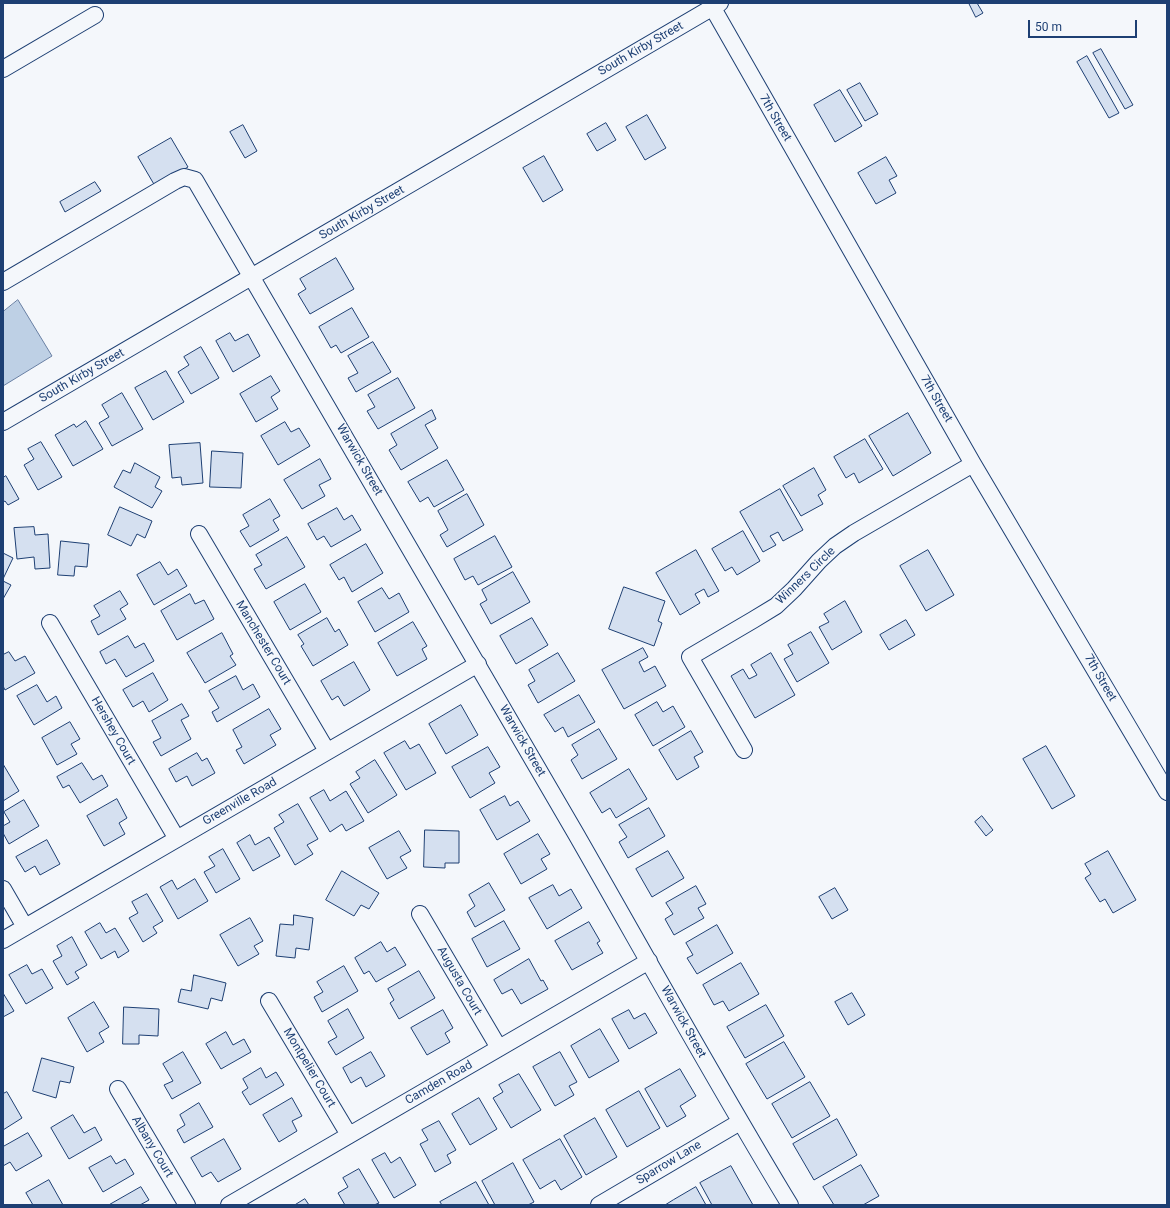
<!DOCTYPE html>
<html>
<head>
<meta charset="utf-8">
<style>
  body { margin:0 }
  #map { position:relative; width:1170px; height:1208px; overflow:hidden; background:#f4f7fb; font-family:Roboto,sans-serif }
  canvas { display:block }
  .frame { position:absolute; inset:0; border:4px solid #1d3f73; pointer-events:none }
  .scale { position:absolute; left:1028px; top:20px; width:109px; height:18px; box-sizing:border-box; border:2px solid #1d3f73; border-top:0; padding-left:5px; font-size:12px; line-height:14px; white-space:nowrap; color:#1d3f73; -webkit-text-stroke:3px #f4f7fb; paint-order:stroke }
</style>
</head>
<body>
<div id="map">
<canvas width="1170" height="1208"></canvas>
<div class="frame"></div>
<div class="scale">50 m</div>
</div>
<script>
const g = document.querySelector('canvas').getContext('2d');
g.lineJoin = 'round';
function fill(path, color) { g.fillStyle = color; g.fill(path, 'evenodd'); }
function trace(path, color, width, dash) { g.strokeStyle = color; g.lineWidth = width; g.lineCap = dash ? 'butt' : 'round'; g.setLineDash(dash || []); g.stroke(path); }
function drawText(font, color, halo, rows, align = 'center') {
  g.font = font + ' Roboto,sans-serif'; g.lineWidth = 3; g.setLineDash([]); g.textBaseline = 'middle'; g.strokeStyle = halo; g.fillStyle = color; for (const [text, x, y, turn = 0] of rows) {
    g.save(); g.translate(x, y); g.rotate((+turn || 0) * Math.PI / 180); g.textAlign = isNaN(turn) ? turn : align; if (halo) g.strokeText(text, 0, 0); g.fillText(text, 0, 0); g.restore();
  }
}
const water = new Path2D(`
  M18,300L52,356L3,386V312Z`);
const building = new Path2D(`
  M969,3H977L983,13L976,17Z
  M1101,49L1133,105L1125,109L1093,53Z
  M1087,56L1119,113L1109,118L1077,62Z
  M860,83L878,114L865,121L847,90Z
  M840,90L862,126L835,142L814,105Z
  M647,115L666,148L645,160L626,127Z
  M606,123L616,140L597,151L587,134Z
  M243,125L257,151L245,158L230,132Z
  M171,138L188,167L155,186L138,157Z
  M544,156L563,190L543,202L523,168Z
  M886,157L897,176L889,180L896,193L876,204L858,173Z
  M95,182L101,191L65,212L60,202Z
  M336,258L354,289L310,314L298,294L306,289L300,279Z
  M352,308L369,337L341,353L336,345L331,348L319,327Z
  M230,333L235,341L248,334L260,356L233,372L216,341Z
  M373,342L391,372L356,392L348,378L358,373L348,356Z
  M201,347L219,378L191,394L178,372L189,365L184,357Z
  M166,371L184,402L153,420L135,388Z
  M271,376L280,391L271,397L278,409L256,422L240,394Z
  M398,378L415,408L378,429L367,411L375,407L368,395Z
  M122,393L143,429L112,446L99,423L109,417L102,405Z
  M432,410L436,419L425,425L438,448L401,470L389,450L397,445L391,434Z
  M908,413L931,453L893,476L869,436Z
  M86,421L103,449L73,466L55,435L74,424L76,427Z
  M285,422L291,432L299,428L310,446L278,465L261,436Z
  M865,439L883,469L859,483L854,473L846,478L834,457Z
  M41,442L62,477L38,490L24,465L34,459L28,449Z
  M200,443L203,483L182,485L181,477L172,478L169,445Z
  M212,451L243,453L241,488L210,487Z
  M320,459L331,479L319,485L325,496L302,509L284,480Z
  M447,460L464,490L434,507L428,497L420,502L408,482Z
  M135,463L160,477L155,487L162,491L152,508L114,487L123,470L130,473Z
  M814,468L826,490L818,495L823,504L801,516L783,486Z
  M6,476L19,499L8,505L5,501L3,502V478Z
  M780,489L803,530L783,541L778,532L770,536L776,545L763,552L740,512Z
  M467,494L484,525L447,547L440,535L448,530L438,511Z
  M270,499L280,516L273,520L279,530L250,547L240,531L249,526L243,515Z
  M120,507L152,521L145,538L137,534L131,546L108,535Z
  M337,508L344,520L352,515L361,530L331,547L324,536L317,540L308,524Z
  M34,527L35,535L48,534L50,568L35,569L34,557L17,559L14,528Z
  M743,531L760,561L737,575L732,567L725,571L712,549Z
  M495,536L512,567L478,585L473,576L465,580L454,559Z
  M287,537L305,567L266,589L254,569L262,565L256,555Z
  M61,541L89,544L87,567L75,566L74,576L58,575Z
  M366,544L383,573L352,592L344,577L339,580L330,565Z
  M696,550L719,591L708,597L704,589L695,594L700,603L680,615L656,573Z
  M928,550L954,595L926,611L900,566Z
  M3,553L13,558L3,579Z
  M160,562L168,575L177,569L187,586L154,605L137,575Z
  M513,572L530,602L491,624L480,604L487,600L482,590Z
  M3,581L11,585L3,599Z
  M305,584L321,612L290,630L274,602Z
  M624,587L665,601L658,621L662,623L654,646L609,629Z
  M382,588L389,599L399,593L409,612L375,632L358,602Z
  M120,591L128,604L120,609L126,619L98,635L91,621L100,616L94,606Z
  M190,594L195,604L204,600L214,619L177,640L161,611Z
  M845,601L862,632L832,650L819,627L829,622L824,614Z
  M327,618L335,632L339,629L348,645L313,666L301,646L304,644L298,635Z
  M532,618L548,645L516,664L500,636Z
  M906,620L915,635L889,650L880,635Z
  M413,622L427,646L422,649L427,659L397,676L378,643Z
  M811,632L829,663L797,682L784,659L793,654L788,645Z
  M222,633L233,654L230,656L236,665L205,683L187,653Z
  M128,636L135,648L144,643L154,661L126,677L115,659L106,664L100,652Z
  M643,648L648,657L639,662L644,672L655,666L666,686L624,709L602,670Z
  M9,652L15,661L25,656L35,673L5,690L3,686V655Z
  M558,653L575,681L538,703L528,685L535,681L529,670Z
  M771,653L795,695L755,718L731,676L743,669L749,679L757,675L751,665Z
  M354,662L370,690L344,706L338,696L332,700L321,681Z
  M153,673L168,700L149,712L143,701L133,707L123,690Z
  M236,676L243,690L253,684L260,697L217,722L212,712L219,708L209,691Z
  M37,685L47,702L56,696L62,708L34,725L17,696Z
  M579,695L595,722L568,737L563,727L555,732L544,715Z
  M657,702L663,712L673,706L685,727L653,746L635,715Z
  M182,704L189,716L181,720L191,739L161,756L153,742L161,738L152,721Z
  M461,705L478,735L446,754L429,724Z
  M269,709L281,729L270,735L276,745L244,764L236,750L242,747L233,730Z
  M70,722L80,739L71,744L77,754L57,765L42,738Z
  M599,729L617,759L582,779L571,760L578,755L572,745Z
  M691,731L703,752L694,757L699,767L677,780L659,750Z
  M405,741L410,749L419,744L436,773L406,790L384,753Z
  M1046,746L1075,796L1052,809L1023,759Z
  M488,747L500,767L489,773L495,783L470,798L452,767Z
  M197,753L202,761L207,758L215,773L192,786L187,776L176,782L169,769Z
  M375,760L397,795L368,813L350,784L360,778L356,772Z
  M82,763L93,780L102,775L108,786L80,803L69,785L63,788L57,777Z
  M3,764L19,791L3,801Z
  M629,769L647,799L616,818L610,808L602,813L590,793Z
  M324,790L330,801L346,791L364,821L346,831L342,824L330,832L310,798Z
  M505,796L510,806L518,801L530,821L497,840L480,810Z
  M117,799L127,818L119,823L125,834L104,846L87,816Z
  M24,800L39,826L9,844L3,833V826L10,822L4,812Z
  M298,804L318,839L307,845L313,854L295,865L274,828L284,822L279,815Z
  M649,808L665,836L628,858L619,842L627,837L619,825Z
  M982,816L993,830L986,836L975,822Z
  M425,830L459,831V863H445V868L424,867Z
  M399,831L411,851L400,857L407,868L387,879L369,848Z
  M538,834L550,854L541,859L547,869L521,884L504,854Z
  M250,835L255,845L269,837L280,856L253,871L237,843Z
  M47,840L60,864L40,875L35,866L25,872L16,857Z
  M223,849L240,879L216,893L204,872L215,866L209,857Z
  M668,851L684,878L652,897L636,869Z
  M1108,851L1136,900L1113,913L1105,899L1100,902L1085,878L1091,874L1085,864Z
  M342,871L379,893L369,909L361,905L354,916L326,900Z
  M195,879L208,901L178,919L160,887L172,880L177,889Z
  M489,883L505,910L475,927L467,912L475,906L469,895Z
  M553,885L559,896L571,889L582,908L547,929L529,898Z
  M696,886L706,904L698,908L704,918L674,935L665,919L673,914L666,903Z
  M835,888L848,910L832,919L819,897Z
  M147,894L163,921L153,927L157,933L143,942L129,918L138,913L132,902Z
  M294,915L313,918L309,950L296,948L295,958L276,956L280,924L293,925Z
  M250,918L263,941L254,946L259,954L238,966L220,935Z
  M504,921L520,949L487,967L472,939Z
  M589,922L600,941L597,943L603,953L572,970L555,941Z
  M100,923L106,933L115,928L129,951L118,958L115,951L101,959L85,932Z
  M717,925L733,953L697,974L687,958L693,955L686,943Z
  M72,937L87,965L75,972L79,978L67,985L53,961L62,956L57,946Z
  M381,942L387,952L395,947L406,965L376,982L369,971L364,974L355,958Z
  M529,959L541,981L543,980L548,989L521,1004L512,989L502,994L494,980Z
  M741,963L759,994L729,1011L723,1001L714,1005L703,985Z
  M27,965L32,974L42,969L53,988L26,1004L9,975Z
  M344,966L358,991L322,1012L314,997L323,992L317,982Z
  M419,971L435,998L399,1019L390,1003L394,1000L388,989Z
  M194,975L226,983L222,1001L211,998L208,1009L178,1002L181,989L191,991Z
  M3,993L14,1011L3,1017Z
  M852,993L865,1015L848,1025L835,1002Z
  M94,1002L109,1027L99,1033L104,1042L87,1052L68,1018Z
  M766,1005L784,1036L745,1058L727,1027Z
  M124,1007L159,1009L158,1036L139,1035V1044H123Z
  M348,1009L364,1038L336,1055L328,1042L337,1037L328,1021Z
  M443,1010L453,1028L445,1033L450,1042L427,1055L411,1028Z
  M629,1010L634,1019L645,1013L657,1033L629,1049L612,1019Z
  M600,1029L619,1061L589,1078L571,1046Z
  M226,1032L233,1045L244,1039L251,1052L221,1069L206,1044Z
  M784,1042L805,1077L767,1099L746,1064Z
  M183,1052L201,1083L172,1099L164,1085L173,1081L163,1064Z
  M371,1052L385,1076L366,1087L361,1077L351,1083L343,1068Z
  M560,1052L577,1082L569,1086L574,1095L555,1106L533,1067Z
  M42,1058L74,1067L70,1083L60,1081L56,1098L33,1091Z
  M261,1068L266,1078L276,1072L284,1085L250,1105L242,1092L248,1088L243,1079Z
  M680,1069L696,1096L680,1106L686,1116L667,1127L645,1089Z
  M519,1074L541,1110L511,1128L493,1098L503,1092L499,1085Z
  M810,1082L830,1116L792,1138L772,1104Z
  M639,1091L660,1128L627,1147L606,1110Z
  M7,1092L22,1118L3,1130V1094Z
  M292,1098L302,1116L292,1121L297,1131L279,1142L263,1115Z
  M479,1098L497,1129L470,1145L452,1114Z
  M199,1103L213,1127L184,1143L177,1130L185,1125L180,1115Z
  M73,1115L84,1133L95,1127L102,1140L69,1159L51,1128Z
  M595,1118L617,1157L586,1175L564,1136Z
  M837,1119L857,1155L814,1180L793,1144Z
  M439,1121L456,1150L447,1155L451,1163L435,1172L420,1144L428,1140L422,1130Z
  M28,1133L42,1156L16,1171L10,1162L3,1166V1147Z
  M224,1139L241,1169L218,1182L211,1172L202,1177L191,1158Z
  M560,1139L582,1177L561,1190L555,1180L540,1189L523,1160Z
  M385,1153L391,1163L400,1157L416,1185L394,1198L372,1160Z
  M111,1156L116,1164L125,1159L134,1174L103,1192L89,1168Z
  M513,1163L534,1202L528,1205H495L482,1181Z
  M861,1165L879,1196L863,1205H834L823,1187Z
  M731,1166L753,1205H712L700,1183Z
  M359,1169L379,1203L374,1205H345L338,1193L348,1187L343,1178Z
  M49,1180L63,1205H33L26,1193Z
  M476,1182L489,1205H442L440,1202Z
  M141,1187L149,1200L140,1205H109Z
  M696,1187L706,1205H665L673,1200Z
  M305,1199L309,1205H295Z`);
const minor = new Path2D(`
  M710,3L973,464L1167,792
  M3,69L95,15
  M3,282L175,181L184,177L195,180C323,397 450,615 576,834C647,958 716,1083 790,1205
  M3,422L720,3
  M199,534L327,751
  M50,623L177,839
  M744,750L690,657L753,620L776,606L794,589L819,561L835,546L854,533L973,464
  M3,889L25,927
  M420,914L499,1048
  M3,940L478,664
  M269,1001L349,1135
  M118,1089L187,1205
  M229,1205L649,961
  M599,1205L740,1122`);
const streetNames = [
  ["South Kirby Street",641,49,-30],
  ["7th Street",775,118,60],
  ["South Kirby Street",362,213,-30],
  ["South Kirby Street",82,376,-30],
  ["7th Street",936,399,60],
  ["Warwick Street",359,460,60],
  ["Winners Circle",806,576,-44],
  ["Manchester Court",263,643,59],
  ["7th Street",1100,678,60],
  ["Hershey Court",113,731,60],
  ["Warwick Street",522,741,60],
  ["Greenville Road",240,802,-30],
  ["Augusta Court",459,981,60],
  ["Warwick Street",683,1022,61],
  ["Montpelier Court",309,1068,59],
  ["Camden Road",439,1083,-30],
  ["Albany Court",152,1147,59],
  ["Sparrow Lane",669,1163,-31]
];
fill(water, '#bed0e5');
trace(water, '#687fa3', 1);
fill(building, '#d5e0f0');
trace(building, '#1d3f73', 1);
trace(minor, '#1d3f73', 18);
trace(minor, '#f4f7fb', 16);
drawText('12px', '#1d3f73', '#f4f7fb', streetNames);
</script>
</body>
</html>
